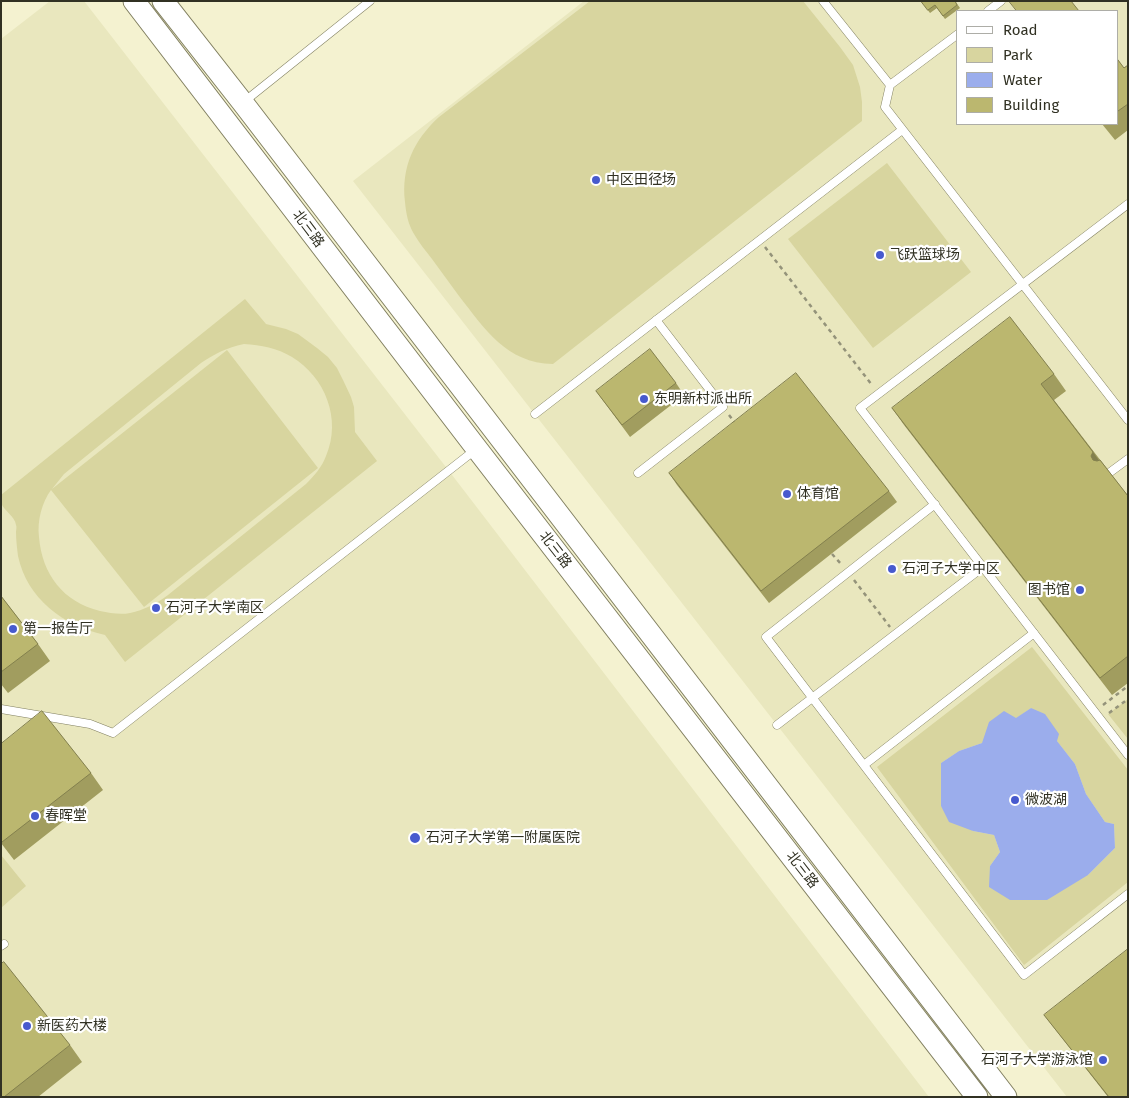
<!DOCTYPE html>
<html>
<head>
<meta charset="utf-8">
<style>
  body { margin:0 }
  #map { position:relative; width:1129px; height:1098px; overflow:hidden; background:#f4f2d0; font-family:"Fira Sans",sans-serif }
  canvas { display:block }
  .frame { position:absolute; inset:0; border:2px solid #313123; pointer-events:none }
  .legend { position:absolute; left:956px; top:10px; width:162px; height:115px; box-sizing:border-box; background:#fff; border:1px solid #adada7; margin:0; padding:6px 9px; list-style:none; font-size:15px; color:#313123 }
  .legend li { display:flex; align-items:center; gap:10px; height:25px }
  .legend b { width:25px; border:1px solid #adada7 }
</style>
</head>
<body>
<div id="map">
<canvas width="1129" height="1098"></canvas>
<div class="frame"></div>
<ul class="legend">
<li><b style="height:6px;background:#fff"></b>Road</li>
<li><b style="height:14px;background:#d8d59f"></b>Park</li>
<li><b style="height:14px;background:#9badec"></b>Water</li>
<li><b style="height:14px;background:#bbb76f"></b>Building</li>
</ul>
</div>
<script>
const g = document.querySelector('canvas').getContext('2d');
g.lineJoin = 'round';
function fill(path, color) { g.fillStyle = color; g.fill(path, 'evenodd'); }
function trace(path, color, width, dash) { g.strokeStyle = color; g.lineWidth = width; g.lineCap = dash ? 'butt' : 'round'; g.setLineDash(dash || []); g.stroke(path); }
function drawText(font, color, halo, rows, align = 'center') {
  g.font = font + ' "Fira Sans","Noto Sans SC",sans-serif'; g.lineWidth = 4.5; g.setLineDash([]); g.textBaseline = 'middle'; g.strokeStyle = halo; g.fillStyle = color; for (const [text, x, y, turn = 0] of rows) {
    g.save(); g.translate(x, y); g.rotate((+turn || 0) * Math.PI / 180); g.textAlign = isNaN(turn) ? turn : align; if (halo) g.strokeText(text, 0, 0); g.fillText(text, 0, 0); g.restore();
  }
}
const built = new Path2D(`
  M50,1H84L449,471L929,1097H1V39Z
  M584,1H1128V1097H1067L353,181ZM958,11H1118V124H958Z`);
const green = new Path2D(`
  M590,1H803L840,47L853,65L860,87L862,102V121L553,364C506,363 485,329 459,296C450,284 441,271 432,259C426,251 419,243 414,234C408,224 406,213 405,202C401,167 414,140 439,117Z
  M887,163L971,272L873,348L788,239Z
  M245,299L266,324L286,329L298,334L317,348L328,357L337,368L343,380L351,397L354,407L355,432L377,461L125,662L105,635C64,626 27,599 18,556C17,548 16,540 16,532C16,530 17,527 16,525C15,516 4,511 1,503C1,500 1,498 1,495ZM244,344C261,345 277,348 292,357C325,377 342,419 326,456C322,467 314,476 306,484L168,595C156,604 144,610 130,613C120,615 110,613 100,611C63,602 42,574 39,537C37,521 42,502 51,490L144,607L318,468L227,350L52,489L64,474L201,363C216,353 226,348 244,344Z
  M1032,647L1128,770V882L1024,965L877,767ZM1031,708L1075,764L1086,794L1105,822L1114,824L1115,848L1088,875L990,866L1000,852L994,835L973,831L941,806V763L959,751L982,743Z
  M1128,699V739L1108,714Z
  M1,855L26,886L1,908Z`);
const water = new Path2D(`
  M1031,708L1045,714L1059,734L1057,741L1075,764L1086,794L1105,822L1114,824L1115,848L1088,875L1047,900H1010L989,887L990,866L1000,852L994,835L973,831L949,822L941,806V763L959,751L982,743L989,722L1004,711L1016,718Z`);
const path = new Path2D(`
  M765,247L872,385
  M729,415L736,424
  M832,554L841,564
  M854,580L890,627
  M1103,705L1128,686
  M1109,713L1128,699`);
const service = new Path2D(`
  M823,1L890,85L885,107L1128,420
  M988,11L1001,1
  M890,85L958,34
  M245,101L370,1
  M1128,204L860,408L1128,755
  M535,414L902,130
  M638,473L723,407L656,320
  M1109,473L1128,459
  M935,504L766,637L1024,975L1128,894
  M1,709L90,724L113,733L475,450
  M777,725L983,567
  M864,765L1034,633
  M1,946L4,944`);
const secondary = new Path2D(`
  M134,1L477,449L977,1097
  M163,1L243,103L1006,1097`);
const wall = new Path2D(`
  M921,1H955L960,8L945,19L937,8L930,13Z
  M1118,60L1124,68L1128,65V130L1115,140L1102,124H1118Z
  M1054,374L1066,391L1054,400L1128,496V683L1112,695L904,425L892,408Z
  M676,383L684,395L630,437L596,391Z
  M669,473L889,491L897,502L769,603L677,485Z
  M1,596L38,644L50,661L8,693L1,684Z
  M1,744L91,773L103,790L14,860L1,843Z
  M1044,1015L1128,1097H1108Z
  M70,1045L82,1062L38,1097H1Z`);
const shadedWall = new Path2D(`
  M1093,452L1105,469L1093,460L1091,456Z`);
const building = new Path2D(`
  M921,1H955L957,5L943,16L935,5L928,10Z
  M1009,1H1071L1079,11H1017Z
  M1118,60L1124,68L1128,65V104L1118,111Z
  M1010,317L1054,374L1041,384L1093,452L1091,456L1093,460L1097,461L1100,460L1128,496V656L1100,678L892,408Z
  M650,349L676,383L622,425L596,391Z
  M796,373L889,491L761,591L669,473Z
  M1,596L38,644L1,672Z
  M42,711L91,773L2,842L1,841V744Z
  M1128,949V1097H1109L1044,1015Z
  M4,962L70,1045L4,1097H1V964Z`);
const markers = [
  [596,180,5,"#475ace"],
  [880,255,5,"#475ace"],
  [644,399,5,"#475ace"],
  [787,494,5,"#475ace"],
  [892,569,5,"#475ace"],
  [1080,590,5,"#475ace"],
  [156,608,5,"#475ace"],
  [13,629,5,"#475ace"],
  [1015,800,5,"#475ace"],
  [35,816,5,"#475ace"],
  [415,838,6,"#475ace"],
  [27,1026,5,"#475ace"],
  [1103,1060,5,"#475ace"]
];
const poiNames = [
  ["中区田径场",606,180],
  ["飞跃篮球场",890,255],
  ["东明新村派出所",654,399],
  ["体育馆",797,494],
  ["石河子大学中区",902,569],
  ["图书馆",1070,590,"right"],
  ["石河子大学南区",166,608],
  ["第一报告厅",23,629],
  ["微波湖",1025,800],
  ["春晖堂",45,816],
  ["石河子大学第一附属医院",426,838],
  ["新医药大楼",37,1026],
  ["石河子大学游泳馆",1093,1060,"right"]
];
const streetNames = [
  ["北三路",308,229,53],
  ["北三路",555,550,52],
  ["北三路",802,870,52]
];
fill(built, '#e9e7be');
fill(green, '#d8d59f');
fill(water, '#9badec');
trace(service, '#828061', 9);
trace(secondary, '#828061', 23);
trace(path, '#94937a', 2.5, [4, 4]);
trace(service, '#fff', 8);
trace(secondary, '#fff', 21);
fill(wall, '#a19d5f');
fill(shadedWall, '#83804e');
fill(building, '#bbb76f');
trace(building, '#83804e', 1);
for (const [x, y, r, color] of markers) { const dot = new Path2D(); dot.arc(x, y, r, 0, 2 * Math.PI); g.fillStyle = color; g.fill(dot); trace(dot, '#fff', 2); }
drawText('14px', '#313123', '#fff', poiNames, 'left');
drawText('14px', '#313123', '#fff', streetNames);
</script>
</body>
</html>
